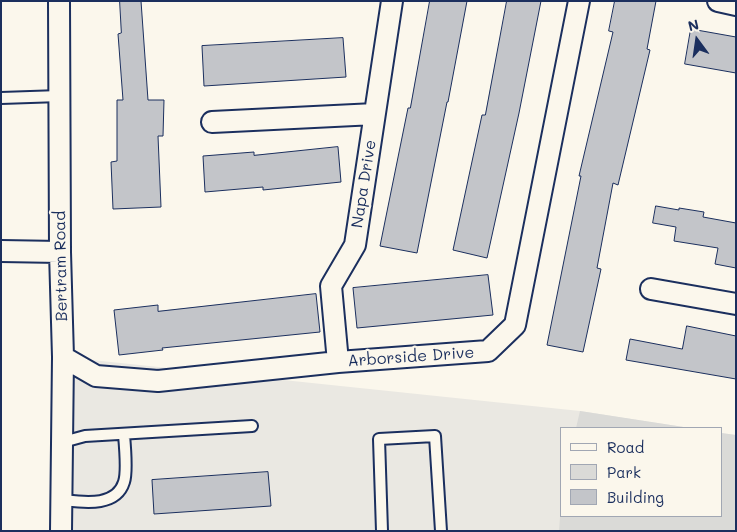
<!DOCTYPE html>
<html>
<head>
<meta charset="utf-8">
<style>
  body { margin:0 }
  #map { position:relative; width:737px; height:532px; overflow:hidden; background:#fbf7ec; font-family:Mali,sans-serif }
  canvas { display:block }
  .frame { position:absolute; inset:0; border:2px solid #1b2f5e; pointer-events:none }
  .legend { position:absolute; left:560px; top:427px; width:162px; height:90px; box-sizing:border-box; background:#fbf7ec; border:1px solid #a1a7b3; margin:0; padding:6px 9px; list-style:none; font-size:15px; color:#1b2f5e }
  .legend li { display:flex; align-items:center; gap:10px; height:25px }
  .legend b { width:25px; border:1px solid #a1a7b3 }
  .north { position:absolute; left:672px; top:15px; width:50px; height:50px; -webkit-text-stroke:4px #fbf7ec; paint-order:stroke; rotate:346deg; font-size:14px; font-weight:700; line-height:20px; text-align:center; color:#1b2f5e }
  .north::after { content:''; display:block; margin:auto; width:18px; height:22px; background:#1b2f5e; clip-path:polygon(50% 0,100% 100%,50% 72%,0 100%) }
</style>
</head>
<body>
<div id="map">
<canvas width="737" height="532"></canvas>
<div class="frame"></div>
<ul class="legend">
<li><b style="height:6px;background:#fbf7ec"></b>Road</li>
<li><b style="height:14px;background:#dadad7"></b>Park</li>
<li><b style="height:14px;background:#c3c5c9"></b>Building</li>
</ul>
<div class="north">N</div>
</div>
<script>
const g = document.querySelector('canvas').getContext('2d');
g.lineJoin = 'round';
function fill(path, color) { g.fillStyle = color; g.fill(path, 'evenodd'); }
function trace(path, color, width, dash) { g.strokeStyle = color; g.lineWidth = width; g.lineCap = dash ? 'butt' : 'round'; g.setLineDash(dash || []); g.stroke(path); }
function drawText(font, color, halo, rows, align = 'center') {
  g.font = font + ' Mali,sans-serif'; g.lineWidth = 4.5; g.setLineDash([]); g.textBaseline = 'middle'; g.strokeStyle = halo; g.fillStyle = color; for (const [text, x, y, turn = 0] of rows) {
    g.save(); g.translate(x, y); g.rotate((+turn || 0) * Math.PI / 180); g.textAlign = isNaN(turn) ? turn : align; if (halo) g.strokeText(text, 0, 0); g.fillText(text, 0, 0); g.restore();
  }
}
const built = new Path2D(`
  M63,357L580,411L690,428H561V516H721V433L736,435V531H65Z`);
const green = new Path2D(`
  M580,411L690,428H576Z
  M721,433L736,435V531H559L561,505V516H721Z`);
const building = new Path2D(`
  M120,1H141L148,100H164L163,136H158L161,207L113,209L111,162L117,161V100H123L118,34L121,33Z
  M430,1H467L448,102H447L417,253L380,246L408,108H410Z
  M507,1H541L519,113L487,258L453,250L482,115H485Z
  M615,1H656L647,49L650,50L618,185L613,183L597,268L601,269L583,352L547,345L581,176H579L613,32L609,31Z
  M691,29L736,37V73L685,64Z
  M343,38L346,77L204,86L202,46Z
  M338,147L341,182L263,190V187L205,192L203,156L254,152V155Z
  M656,206L679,210V208L704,212L703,217L736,223V268L715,264L718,248L674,241L676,227L653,223Z
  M488,275L493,315L357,328L353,288Z
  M316,294L320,332L162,348L163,350L119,355L114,310L158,305V311Z
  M687,326L736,336V379L626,360L630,339L682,349Z
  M268,472L271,506L154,514L152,480Z`);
const service = new Path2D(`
  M1,98L60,96
  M63,442L85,436L252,426
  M61,500C82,502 116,508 124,482C127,473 125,446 124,435
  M382,531L379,439L435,436L441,531`);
const minor = new Path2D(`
  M59,1L60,252L63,357L61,531
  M718,1L736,5
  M212,122L375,114
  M1,251L60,252
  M651,289L736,304
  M63,357L96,376L158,381L338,362L488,351L515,325L579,1
  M338,362L331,286L355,245L392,1`);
const streetNames = [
  ["Napa Drive",364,184,-81],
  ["Bertram Road",61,266,-91],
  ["Arborside Drive",411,357,-4]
];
fill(built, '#eae8e2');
fill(green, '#dadad7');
fill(building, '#c3c5c9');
trace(building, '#1b2f5e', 1);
trace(service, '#1b2f5e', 14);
trace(minor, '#1b2f5e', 24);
trace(service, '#fbf7ec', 10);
trace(minor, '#fbf7ec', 20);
drawText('16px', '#1b2f5e', '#fbf7ec', streetNames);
</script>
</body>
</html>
